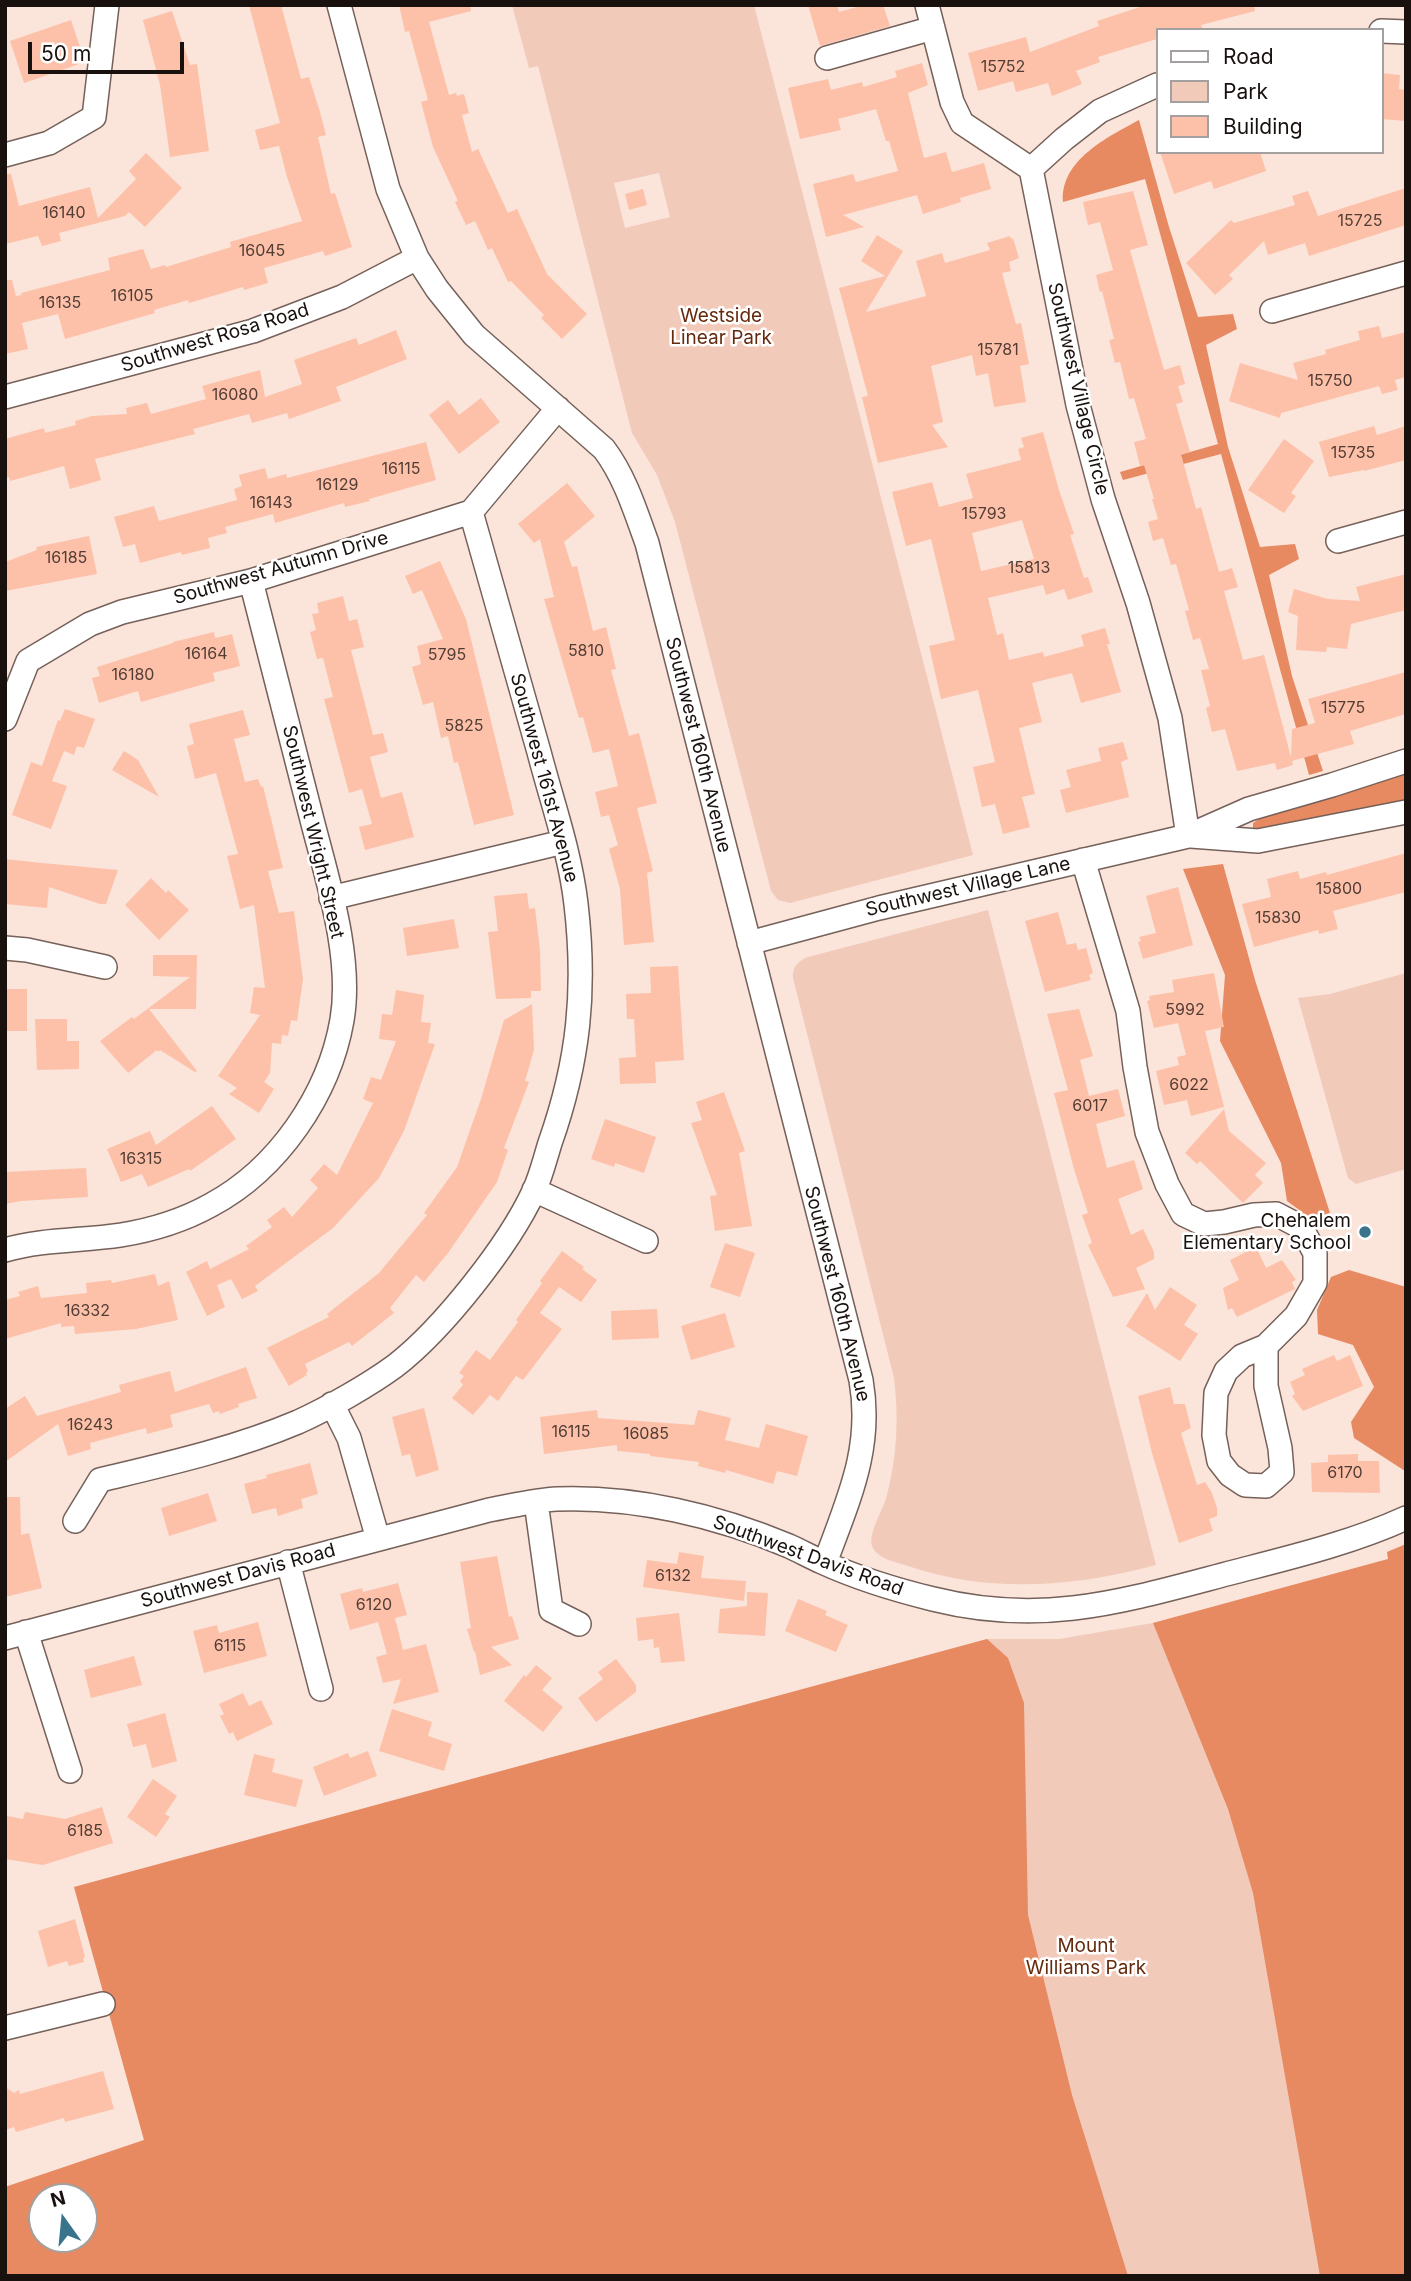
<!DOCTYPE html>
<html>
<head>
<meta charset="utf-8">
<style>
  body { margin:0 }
  #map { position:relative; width:1411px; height:2281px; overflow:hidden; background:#fbe4da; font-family:Inter,sans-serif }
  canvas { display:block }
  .frame { position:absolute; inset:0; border:7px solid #19110e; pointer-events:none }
  .legend { position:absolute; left:1156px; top:28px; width:228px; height:126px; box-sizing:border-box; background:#fff; border:2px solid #a3a09f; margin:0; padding:9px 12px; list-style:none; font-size:21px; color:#19110e }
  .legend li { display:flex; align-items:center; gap:14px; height:35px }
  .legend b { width:35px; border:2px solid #a3a09f }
  .north { position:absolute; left:28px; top:2183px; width:70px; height:70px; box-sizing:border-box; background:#fff; border:2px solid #a3a09f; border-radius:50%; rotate:345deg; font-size:19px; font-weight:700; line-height:28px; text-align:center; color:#19110e }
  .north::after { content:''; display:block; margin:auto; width:24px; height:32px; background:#39748c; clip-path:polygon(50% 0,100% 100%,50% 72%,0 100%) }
  .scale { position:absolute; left:28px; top:42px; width:156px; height:32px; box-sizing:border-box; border:4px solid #19110e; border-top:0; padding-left:9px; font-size:21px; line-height:24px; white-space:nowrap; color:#19110e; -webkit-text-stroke:5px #fff; paint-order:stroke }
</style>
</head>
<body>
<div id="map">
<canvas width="1411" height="2281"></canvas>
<div class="frame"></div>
<ul class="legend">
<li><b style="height:9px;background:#fff"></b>Road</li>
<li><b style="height:19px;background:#f2caba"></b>Park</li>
<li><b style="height:19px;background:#fdc1a9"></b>Building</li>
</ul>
<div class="north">N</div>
<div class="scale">50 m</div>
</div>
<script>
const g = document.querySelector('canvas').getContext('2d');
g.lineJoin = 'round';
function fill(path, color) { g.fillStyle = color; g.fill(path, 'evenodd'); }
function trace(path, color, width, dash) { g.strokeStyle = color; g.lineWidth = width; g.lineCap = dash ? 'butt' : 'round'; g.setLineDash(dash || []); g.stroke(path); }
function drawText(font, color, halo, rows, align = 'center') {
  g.font = font + ' Inter,sans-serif'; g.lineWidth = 5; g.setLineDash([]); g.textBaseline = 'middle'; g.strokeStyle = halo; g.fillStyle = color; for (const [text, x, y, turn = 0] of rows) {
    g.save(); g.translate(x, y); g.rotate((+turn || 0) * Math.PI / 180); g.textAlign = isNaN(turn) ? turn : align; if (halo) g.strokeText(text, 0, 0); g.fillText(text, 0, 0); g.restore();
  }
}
const green = new Path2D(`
  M512,5H754L973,855L790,903L778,900L771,891L675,522L657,475L632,433L538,66L529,68ZM659,173L670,217L625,228L614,183Z
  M988,910L1156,1565C1074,1587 990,1594 908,1566C896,1562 877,1559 872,1546C868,1533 884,1508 887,1495C897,1456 899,1418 894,1378L793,978C792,967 798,961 808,957Z
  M1406,973V1169L1356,1184L1348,1178L1298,998L1330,994Z
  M1389,1559L1406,1618V2276H5V2187L144,2140L74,1887L987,1639H1059L1153,1623ZM42,2197H84V2239H42Z`);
const forest = new Path2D(`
  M1139,120L1169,227L1198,317L1233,314L1237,329L1206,345L1228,447L1260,547L1295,544L1299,559L1269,575L1292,676L1323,771L1309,775L1221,454L1123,480L1120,472L1218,444L1145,179L1063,202C1060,160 1108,137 1139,120Z
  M1406,773V800L1349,814L1256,831L1253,829V823L1259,819Z
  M1223,864L1255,980L1330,1213L1313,1220L1287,1201L1281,1163L1220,1041L1225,975L1183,869Z
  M1349,1270L1406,1287L1405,1471L1354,1438L1351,1422L1374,1387L1353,1345L1318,1334L1317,1310L1331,1277Z
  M1406,1544V2276H1320L1253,1893L1228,1809L1153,1623L1388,1559L1387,1552Z
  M987,1639L1008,1658L1024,1703L1028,1915L1072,2095L1128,2276H5V2187L144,2140L74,1887ZM42,2197H84V2239H42Z`);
const building = new Path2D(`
  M249,5H281L301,79L309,77L320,112L326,135L318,137L331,194L335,193L352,247L325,256L323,251L264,268L268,283L244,290L243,287L189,303L188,300L154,310L155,313L65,339L58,314L22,323L28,349L5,354V280H12L16,296L22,295L21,293L110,270L108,258L143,249L151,269L165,265L166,267L231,247L230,242L302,221L287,177L279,146L260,150L255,130L280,123Z
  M399,5H470L471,11L429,22L449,95L456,93L457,96L464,94L469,113L462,115L472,152L478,149L508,213L517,209L547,274L587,314L562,339L541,318L544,315L511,281L508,282L492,248L488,250L475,221L466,225L455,202L458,201L433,147L421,102L428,100L409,31L405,32Z
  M808,5H837L839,12L864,5H883L890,26L820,46Z
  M1146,5H1254L1255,11L1201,25L1203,30H1157V39L1098,57L1100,62L1076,71L1082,84L1052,96L1048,83L1016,92L1013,81L978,91L968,53L1026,37L1030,52L1099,26L1097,21Z
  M172,11L190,65L197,64L209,151L170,157L160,85L143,20Z
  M71,20L85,62L24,83L10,41Z
  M922,63L928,85L908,93L924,158L946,152L952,172L984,163L991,189L960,198L961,202L923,214L917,195L843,215L864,227L826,237L813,184L853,174L856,182L898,171L889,141H886L876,109L838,119L841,130L800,139L788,88L828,79L831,90L862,82L863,87L897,77L895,71Z
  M1381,73L1400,75L1399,89L1406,90V121L1381,119Z
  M1160,152H1260L1266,171L1214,189L1211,181L1174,194Z
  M146,153L182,188L145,227L129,212L125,216L59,233L61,241L42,246L38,236L5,244V174H11L19,206L90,187L98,218L136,179L129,171Z
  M1406,188V225L1309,256L1305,243L1268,255L1264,241L1229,275L1233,279L1215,295L1186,263L1231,220L1234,223L1295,205L1292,196L1308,191L1318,216Z
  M643,189L647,205L629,210L625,194Z
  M1133,191L1148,245L1130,250L1164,370L1180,365L1185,384L1178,386L1183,402L1176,404L1190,452L1181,454L1196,509L1201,507L1219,572L1232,568L1238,587L1224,591L1243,660L1264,655L1291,757L1292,729L1315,723L1308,699L1406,672V714L1350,731L1354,744L1292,761L1293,765L1277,770L1275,763L1237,771L1225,729L1212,732L1206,708L1210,706L1201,670L1209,669L1200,638L1193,640L1185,611L1189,610L1176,564L1171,565L1163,538L1153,541L1148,522L1158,519L1152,499H1154L1144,465L1140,466L1134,442L1146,439L1134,398L1129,399L1120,362L1115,363L1109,340L1114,339L1102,291L1100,292L1096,275L1113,270L1100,222L1088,225L1083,202Z
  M877,235L903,251L866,312L926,296L916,261L942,253L945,263L990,250L987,243L1010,236L1011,239L1013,238L1019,258L1009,262L1011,271L1002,273L1016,324L1021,323L1029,364L1020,366L1026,402L994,407L988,373L976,376L972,355L931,366L943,422L932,425L948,447L878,463L862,397L868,396L839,288L885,276L861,261Z
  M1379,326L1382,338L1406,332V377L1395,380L1398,390L1382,394L1379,386L1281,413L1280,418L1229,401L1240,363L1298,380L1293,363L1326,354L1325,350L1360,340L1358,331Z
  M396,330L407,359L336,387L341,401L289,419L287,413L252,423L249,414L193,429L195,434L95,459L101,480L70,489L64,466L10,481L9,477L5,478V439L44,428L45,433L76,425L75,421L92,416L127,414L126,408L147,403L151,414L206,399L202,386L260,370L265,397L302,384L294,360L356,338L359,345Z
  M481,398L500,422L459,454L429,415L448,400L459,415Z
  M1374,426L1377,435L1406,426V460L1364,471V470L1329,477L1319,442Z
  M1043,432L1059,490L1074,534L1070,535L1084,578L1088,577L1093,592L1068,600L1064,589L1046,595L1043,585L988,598L997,635L1003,633L1009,660L1043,652L1044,657L1084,646L1081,635L1105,628L1110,644H1107L1121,692L1081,703L1072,673L1032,683L1042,722L1019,728L1035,794L1022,797L1030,827L1003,834L995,804L982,807L973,767L995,762L978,690L941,699L929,646L955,640L931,539L906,546L892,492L932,482L939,507L973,498L966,474L1021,460L1018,449L1024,447L1021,438ZM1022,520L1034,559L981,571L972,533Z
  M1284,439L1314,461L1291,493L1296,496L1284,513L1248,490Z
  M426,442L436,480L369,499L370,501L345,507L344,503L275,523L273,514L225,527L227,533L208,538L210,548L182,555L181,552L140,563L135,544L123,547L114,517L154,506L159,521L237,500L234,489L242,486L239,475L265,468L268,479L286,474L287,478Z
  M567,483L595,516L564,542L572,567L577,566L593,631L606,627L616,669L611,670L629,736L639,733L657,803L637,808L653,871L647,873L654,942L624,945L620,889L609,849L618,845L609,815L601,817L595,792L618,786L609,749L593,753L583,717L579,718L544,599L554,597L540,539L534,543L518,524Z
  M89,536L97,574L5,591V562L37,550L36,547Z
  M440,561L466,619L514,815L474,825L458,762L454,763L448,736L441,738L433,702L423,705L412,667L421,664L417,646L443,639L422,590L413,594L405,576Z
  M1406,574V610L1351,624L1347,649L1327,647L1326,652L1296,650L1298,616L1288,612L1294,589L1328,599L1360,601L1356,587Z
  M343,596L349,621L357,619L364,647L351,650L373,735L383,733L388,752L370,757L381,798L402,792L414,837L365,850L359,827L372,824L362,789L349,793L324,699L333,697L323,658L317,659L310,632L316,630L312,614L319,613L317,603Z
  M214,632L215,638L232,634L240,666L213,673L215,681L141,702L138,691L99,703L92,678L100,676L97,667L173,643V642Z
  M65,709L95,719L84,748L77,746L74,755L64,751L52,781L67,786L51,829L12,815L31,762L42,766L58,720L60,721Z
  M243,710L250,735L234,739L245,782L258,779L261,787L263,786L283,868L268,871L279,913L294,911L303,979L297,1021L291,1020L288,1036L282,1035L281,1044L272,1043L270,1073L264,1082L274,1089L259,1113L229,1094L237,1088L218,1076L260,1015L250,1013L254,987L265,988L254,905L240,909L227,856L238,854L216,773L195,779L187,746L194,744L189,724Z
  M1123,742L1128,759L1121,762L1129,797L1066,813L1060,790L1071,787L1066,770L1101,761L1098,748Z
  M124,751L138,760L159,797L112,770Z
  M1406,853V892L1333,911L1338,929L1319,934L1318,930L1254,947L1242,904L1271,897L1267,879L1298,871L1300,879L1326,872L1327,875Z
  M5,859L42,863L118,870L106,904H100L49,887L47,908L5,904Z
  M151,878L166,893L168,890L189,910L159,940L125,905Z
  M1178,887L1193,945L1143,959L1138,942L1141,941L1139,937L1156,933L1146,896Z
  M527,893L529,909L535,908L540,950L541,991H531V998L496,999L488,932L498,931L494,896Z
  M1058,912L1067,945L1076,943L1078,950L1086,948L1093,973L1089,975L1091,980L1045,992L1025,921Z
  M454,919L459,948L407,956L403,928Z
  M153,955H197L196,1009H149L197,1071L195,1072L160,1050L158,1052L157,1050L128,1073L100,1041L132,1017L134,1019L190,977L153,976Z
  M678,966L684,1060L655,1062L656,1083L620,1084L619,1058L636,1057L634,1019H627L626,994L651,993L650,967Z
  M1214,973L1224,1027L1205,1031L1224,1107L1191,1116L1187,1100L1164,1105L1156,1071L1179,1065L1177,1057L1186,1055L1178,1023L1154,1028L1147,1001L1150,1000L1149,996L1174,992L1172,980Z
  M5,989H27V1031H5Z
  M396,990L424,995L421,1022L431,1023L428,1043L435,1044L404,1131L379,1178L333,1228L255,1286L258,1291L242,1299L231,1279L217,1285L225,1307L207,1316L186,1272L207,1261L210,1269L249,1249L246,1246L272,1227L267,1220L284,1207L292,1217L318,1188L310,1180L324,1164L337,1175L373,1103L363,1099L371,1077L381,1080L396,1041L379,1039L382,1014L392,1015Z
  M532,1004L534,1050L525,1081L529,1082L504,1148L508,1150L497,1182L448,1253L424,1282L416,1275L390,1308L394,1313L352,1346L349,1342L305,1364L308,1371L306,1373L307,1375L289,1386L267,1348L329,1317L327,1314L379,1273L427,1215L424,1213L457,1167L481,1099L504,1020Z
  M1079,1009L1093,1056L1080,1060L1089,1096L1118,1089L1125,1116L1096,1124L1107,1168L1134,1160L1143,1189L1118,1199L1131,1235L1143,1229L1154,1252V1259L1136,1268L1145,1289L1113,1297L1088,1245L1092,1243L1082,1215L1088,1213L1074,1169L1054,1093L1068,1090L1047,1014Z
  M35,1019H67V1041H79V1069L37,1070Z
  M724,1092L745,1151L739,1153L752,1226L715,1231L710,1196L717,1195L691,1123L702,1120L696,1102Z
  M212,1106L236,1139L190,1171L189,1169L148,1187L142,1174L121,1182L107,1149L150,1131L156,1145Z
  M1224,1109L1229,1131L1266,1163L1255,1175L1263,1183L1243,1203L1200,1161L1197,1164L1185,1153Z
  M605,1119L656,1137L644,1173L615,1163L614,1167L591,1159Z
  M86,1168L88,1197L21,1201L5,1204V1172Z
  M725,1243L755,1253L740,1297L710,1287Z
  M1256,1247L1266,1268L1282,1260L1296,1280L1292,1282L1295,1289L1237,1317L1232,1308L1228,1310L1223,1288L1239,1280L1230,1260Z
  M562,1251L584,1267L582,1269L597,1280L581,1302L559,1287L540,1313L562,1329L523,1380L516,1376L498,1401L490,1395L473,1415L452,1398L463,1385L460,1381L464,1376L459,1373L476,1350L490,1360L518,1322L516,1320L542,1283L540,1281Z
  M155,1274L158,1286L169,1281L178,1320L136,1329L75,1334L74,1326L61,1327V1323L5,1339V1300L20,1296L18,1292L38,1286L41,1298L87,1293L86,1283L111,1280L112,1283Z
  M1170,1287L1197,1305L1184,1325L1198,1334L1180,1361L1126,1326L1147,1293L1155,1310Z
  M657,1309L659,1338L612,1340L611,1311Z
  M725,1313L735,1347L691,1360L681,1326Z
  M1334,1355L1337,1361L1350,1355L1363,1386L1303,1411L1292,1396L1295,1394L1290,1382L1305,1375L1302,1369Z
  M246,1367L257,1398L238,1404L239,1407L220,1414L219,1411L213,1413L209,1404L170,1415L173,1427L147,1434L146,1428L90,1443L91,1449L68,1456L58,1424L5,1462V1409L25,1396L37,1416L121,1392L119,1385L170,1371L175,1392Z
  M1170,1387L1174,1404H1185L1191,1428L1181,1433L1197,1485L1205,1482L1212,1493L1217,1508V1516L1209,1519L1213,1531L1179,1543L1152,1453L1138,1396Z
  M424,1408L439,1470L416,1477L410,1454L402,1456L392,1417Z
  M597,1410L598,1418L694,1425L698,1410L731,1418L725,1440L759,1448L766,1424L808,1436L797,1476L777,1471L773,1484L726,1470L725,1473L698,1466L699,1462L650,1456V1454L617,1451V1445L544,1454L540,1417Z
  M1358,1454V1461H1379L1380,1493L1312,1492L1311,1463L1328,1462V1455Z
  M310,1463L318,1494L301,1499L303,1508L278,1516L276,1508L252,1514L244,1484L267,1478L266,1475Z
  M208,1493L217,1521L169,1536L161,1508Z
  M5,1497H20L21,1535L29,1533L42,1588L5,1597Z
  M679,1552L704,1556L701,1578L746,1581L744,1601L643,1587L647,1560L677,1564Z
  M497,1556L509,1617L512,1616L519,1639L491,1647L512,1665L480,1675L475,1651L474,1652L467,1629L471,1628L460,1562Z
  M398,1583L407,1615L395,1618L403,1650L426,1644L439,1692L393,1704L401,1679L383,1683L376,1657L387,1654L378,1622L350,1630L340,1594L362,1588L363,1592Z
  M747,1592L768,1593L765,1636L718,1633L720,1609L747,1606Z
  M798,1599L827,1611L825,1615L848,1625L836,1652L785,1631Z
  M679,1613L685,1661L661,1663L659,1647L654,1648L653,1639L638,1641L636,1618Z
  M258,1622L267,1656L204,1673L193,1631L217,1625L219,1633Z
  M134,1656L142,1685L91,1698L84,1670Z
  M616,1659L636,1685V1692L596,1722L578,1698L603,1679L598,1672Z
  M536,1665L552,1678L542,1690L563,1707L543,1732L504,1701L524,1675L526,1677Z
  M243,1693L249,1706L261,1700L273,1724L237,1741L233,1732L229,1734L220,1716L224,1714L219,1704Z
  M392,1709L432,1722L428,1736L452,1744L444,1771L379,1751Z
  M165,1713L177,1761L152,1768L146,1744L133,1747L127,1724Z
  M368,1751L377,1776L324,1796L313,1767L348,1753L350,1758Z
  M254,1754L275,1759L272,1772L303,1780L296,1807L244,1795Z
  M153,1779L177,1796L165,1814L170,1817L156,1837L127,1817Z
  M102,1807L113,1843L43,1865L5,1859L7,1816L23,1819L25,1812L65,1819Z
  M75,1919L85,1957L83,1958L84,1962L69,1966L67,1961L48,1967L38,1931Z
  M103,2071L114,2109L65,2122L64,2118L16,2132L14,2127L5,2130V2087L14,2093L19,2090L20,2094Z`);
const minor = new Path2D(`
  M339,5L388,189L417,258L437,289L474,335L604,449C625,477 635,510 647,543L861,1380C873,1449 848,1500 825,1563
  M927,5L952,102L962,123L1031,169
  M1381,31L1406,32
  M827,58L933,28
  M1157,85L1100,111L1064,139L1031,169L1078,405L1103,499L1138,603L1170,718L1188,836
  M5,155L49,143L94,117L107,5
  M1272,311L1406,273
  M5,397L253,331L342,297L417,258
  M1338,541L1406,522
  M5,719L28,661L90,624L122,612L251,581L471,512L558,408
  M1191,836L1258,841L1406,812
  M1083,860L1128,1011L1135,1067L1147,1132L1167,1184L1183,1214L1204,1224L1224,1222L1254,1215L1276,1214L1301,1227L1315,1253V1283L1296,1316L1266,1346L1242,1356L1226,1371L1216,1393L1214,1435L1219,1461L1230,1475L1245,1485L1266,1486L1282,1472L1280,1448L1266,1386V1346
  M331,898L563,842
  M749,943L879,908L1188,836L1249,809L1332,785L1406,761
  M5,948L27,950L105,967
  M534,1190L646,1241
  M5,1250C43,1239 82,1241 121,1235C152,1230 184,1220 211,1205C278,1169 329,1095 342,1020C353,955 326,876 310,812C290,735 270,658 251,581
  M332,1404L349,1438L378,1539
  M536,1502L551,1610L579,1624
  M75,1521L100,1480C167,1464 234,1449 298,1422C327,1409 369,1385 395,1366C443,1329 509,1245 534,1191C541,1176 545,1159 550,1143C579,1061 586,990 576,904C570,852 552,802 539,752C516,672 494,592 471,512
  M288,1562L321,1689
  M26,1632L70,1771
  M5,1638L489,1510C512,1506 534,1500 557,1499C635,1496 718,1516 789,1546C800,1551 811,1557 822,1562C857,1578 896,1590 933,1599C1045,1627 1127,1600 1234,1572C1292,1557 1351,1543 1406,1518
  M5,2028L103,2004`);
const markers = [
  [1365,1232,7,"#39748c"]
];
const numberNames = [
  ["15752",1003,67],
  ["16140",64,213],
  ["15725",1360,221],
  ["16045",262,251],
  ["16105",132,296],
  ["16135",60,303],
  ["15781",998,350],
  ["15750",1330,381],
  ["16080",235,395],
  ["15735",1353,453],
  ["16115",401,469],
  ["16129",337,485],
  ["16143",271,503],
  ["15793",984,514],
  ["16185",66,558],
  ["15813",1029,568],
  ["5810",586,651],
  ["16164",206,654],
  ["5795",447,655],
  ["16180",133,675],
  ["15775",1343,708],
  ["5825",464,726],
  ["15800",1339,889],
  ["15830",1278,918],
  ["5992",1185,1010],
  ["6022",1189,1085],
  ["6017",1090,1106],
  ["16315",141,1159],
  ["16332",87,1311],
  ["16243",90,1425],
  ["16115",571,1432],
  ["16085",646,1434],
  ["6170",1345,1473],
  ["6132",673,1576],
  ["6120",374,1605],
  ["6115",230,1646],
  ["6185",85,1831]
];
const parkNames = [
  ["Westside",721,316],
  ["Linear Park",721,338],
  ["Mount",1086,1946],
  ["Williams Park",1086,1968]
];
const streetNames = [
  ["Southwest Rosa Road",215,338,-17],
  ["Southwest Village Circle",1078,389,77],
  ["Southwest Autumn Drive",281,568,-16],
  ["Southwest 160th Avenue",698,745,76],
  ["Southwest 161st Avenue",544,778,75],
  ["Southwest Wright Street",313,832,77],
  ["Southwest Village Lane",968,887,-13],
  ["Southwest 160th Avenue",837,1294,76],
  ["Southwest Davis Road",808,1556,20],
  ["Southwest Davis Road",238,1576,-15]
];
const poiNames = [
  ["Chehalem",1351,1221],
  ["Elementary School",1351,1243]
];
fill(green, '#f2caba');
fill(forest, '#e78961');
fill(building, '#fdc1a9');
trace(minor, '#756159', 26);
trace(minor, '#fff', 23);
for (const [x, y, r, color] of markers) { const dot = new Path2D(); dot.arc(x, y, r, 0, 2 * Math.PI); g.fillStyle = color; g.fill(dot); trace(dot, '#fff', 2.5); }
drawText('16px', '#523d35', null, numberNames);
drawText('19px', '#652a0d', '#fff', parkNames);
drawText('19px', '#19110e', '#fff', streetNames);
drawText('19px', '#19110e', '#fff', poiNames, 'right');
</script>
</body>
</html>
